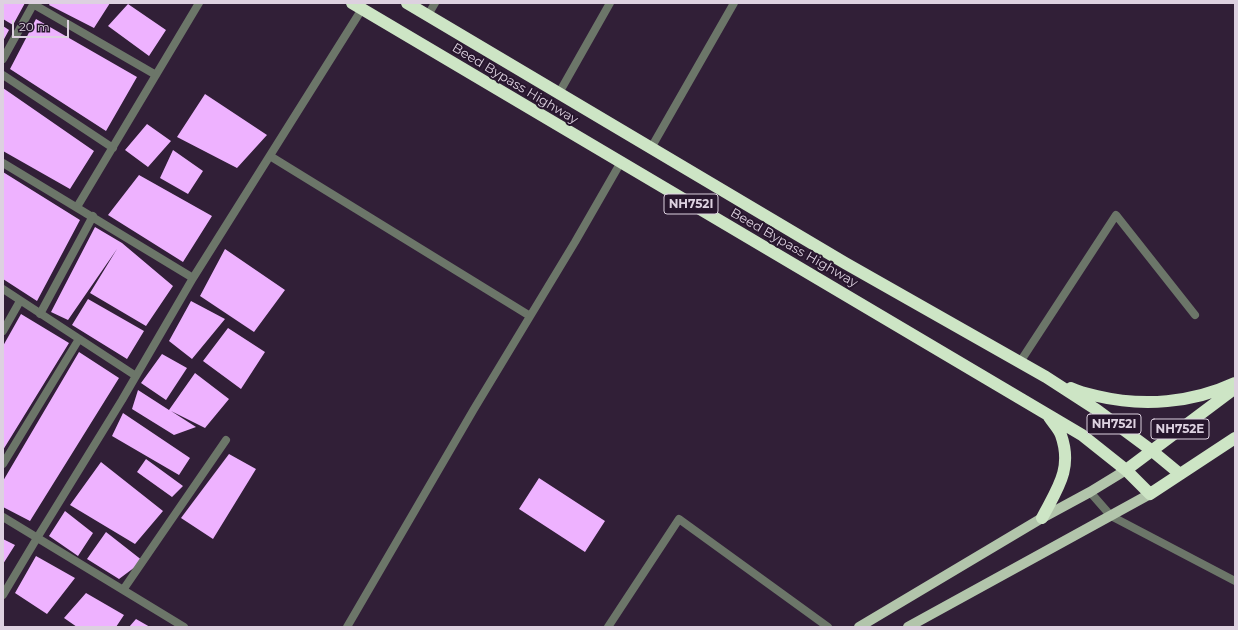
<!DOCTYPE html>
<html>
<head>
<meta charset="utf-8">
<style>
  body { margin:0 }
  #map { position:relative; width:1238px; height:630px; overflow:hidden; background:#311f37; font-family:Montserrat,sans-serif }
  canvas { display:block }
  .frame { position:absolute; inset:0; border:4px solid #ddd1e0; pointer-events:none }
  .scale { position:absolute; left:12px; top:20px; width:57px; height:18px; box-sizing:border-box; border:2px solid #ddd1e0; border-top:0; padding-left:5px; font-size:12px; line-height:14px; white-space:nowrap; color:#ddd1e0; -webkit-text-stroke:3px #27162d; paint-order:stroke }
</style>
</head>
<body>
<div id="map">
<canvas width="1238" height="630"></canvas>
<div class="frame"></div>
<div class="scale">20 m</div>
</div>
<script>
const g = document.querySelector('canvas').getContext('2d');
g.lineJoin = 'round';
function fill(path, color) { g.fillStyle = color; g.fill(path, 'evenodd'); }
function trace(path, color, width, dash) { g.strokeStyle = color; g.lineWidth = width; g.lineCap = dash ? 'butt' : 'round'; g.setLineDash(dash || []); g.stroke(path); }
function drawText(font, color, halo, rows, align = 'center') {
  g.font = font + ' Montserrat,sans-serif'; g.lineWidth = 4; g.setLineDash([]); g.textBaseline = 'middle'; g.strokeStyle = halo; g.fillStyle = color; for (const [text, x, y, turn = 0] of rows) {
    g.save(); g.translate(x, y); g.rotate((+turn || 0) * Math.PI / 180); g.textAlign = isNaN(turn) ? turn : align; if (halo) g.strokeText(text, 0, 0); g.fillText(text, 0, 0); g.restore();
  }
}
const building = new Path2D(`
  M3,3H25L13,25L3,19Z
  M50,3H110L94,28L49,5Z
  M128,4L166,30L149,56L108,26Z
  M36,19L137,77L106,131L10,69Z
  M3,26L9,30L3,41Z
  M3,88L94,151L70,189L3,151Z
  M205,94L267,135L237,168L177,137Z
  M147,124L171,141L148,167L125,150Z
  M173,150L203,171L188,194L160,178Z
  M3,172L80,220L37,301L3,279Z
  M139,175L212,216L183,262L108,215Z
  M95,227L122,243L173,286L146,326L90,293L117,249L68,320L51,312Z
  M225,249L285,290L254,332L200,296Z
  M88,299L144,331L127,359L72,325Z
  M191,301L225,319L192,359L169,341Z
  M21,314L69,343L3,450V346Z
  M228,328L265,352L241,389L203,361Z
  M79,352L119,378L30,521L3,507V481Z
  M162,354L187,368L166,400L141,383Z
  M195,373L229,399L205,428L171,411L196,427L174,435L132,409L138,390L169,410Z
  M123,413L190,458L179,475L112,436Z
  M229,454L256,469L213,539L181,518Z
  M146,459L183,486L172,497L137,472Z
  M101,462L163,511L135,544L70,505Z
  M539,478L605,521L585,552L519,509Z
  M65,511L93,533L78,556L49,536Z
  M106,532L143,561L119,579L87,559Z
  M3,539L15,545L3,564Z
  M36,556L75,578L47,614L15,593Z
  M86,593L124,615L116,627H77L64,618Z
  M136,619L150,627H129Z`);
const street = new Path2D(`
  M33,4L156,75
  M428,15L435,3
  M3,59L34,3
  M3,75L113,148
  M559,93L610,3
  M651,148L734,3
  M270,156L530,316
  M3,163L193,278
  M77,207L199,3
  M3,289L136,376
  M40,314L93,216
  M3,331L20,301
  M1020,362L1116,215L1195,315
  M3,464L79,339
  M1090,492L1111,516L1235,581
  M3,517L184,627
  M123,590L226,440
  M3,595L37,538L122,400L193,278L362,9
  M347,627L474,409L575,242L621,162
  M608,627L679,519L828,627`);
const primary = new Path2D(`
  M859,627L1042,518L1090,492L1126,470
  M908,627L1150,494`);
const highway = new Path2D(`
  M352,3L1082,435L1126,470L1150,494L1235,438
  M407,3L845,263L1046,377L1097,410L1151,450L1180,474
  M1071,388C1079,392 1088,394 1097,396C1143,407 1192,403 1235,383
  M1126,470L1234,389
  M1042,518C1057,489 1073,469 1061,435C1059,429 1053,423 1049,417`);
const shields = [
  [691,204,54],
  [1114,424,54],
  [1180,429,58]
];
const shieldNames = [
  ["NH752I",691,204],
  ["NH752I",1114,424],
  ["NH752E",1180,429]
];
const streetNames = [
  ["Beed Bypass Highway",515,84,31],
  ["Beed Bypass Highway",794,248,30]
];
fill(building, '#eeb2ff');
trace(street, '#6c7669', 8);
trace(primary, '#b2c5ab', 10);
trace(highway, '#cde5c5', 12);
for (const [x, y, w] of shields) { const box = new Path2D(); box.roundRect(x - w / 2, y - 10, w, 20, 3); g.fillStyle = '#27162d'; g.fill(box); trace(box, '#ddd1e0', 1); }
drawText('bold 12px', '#ddd1e0', null, shieldNames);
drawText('13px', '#ddd1e0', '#27162d', streetNames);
</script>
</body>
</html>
